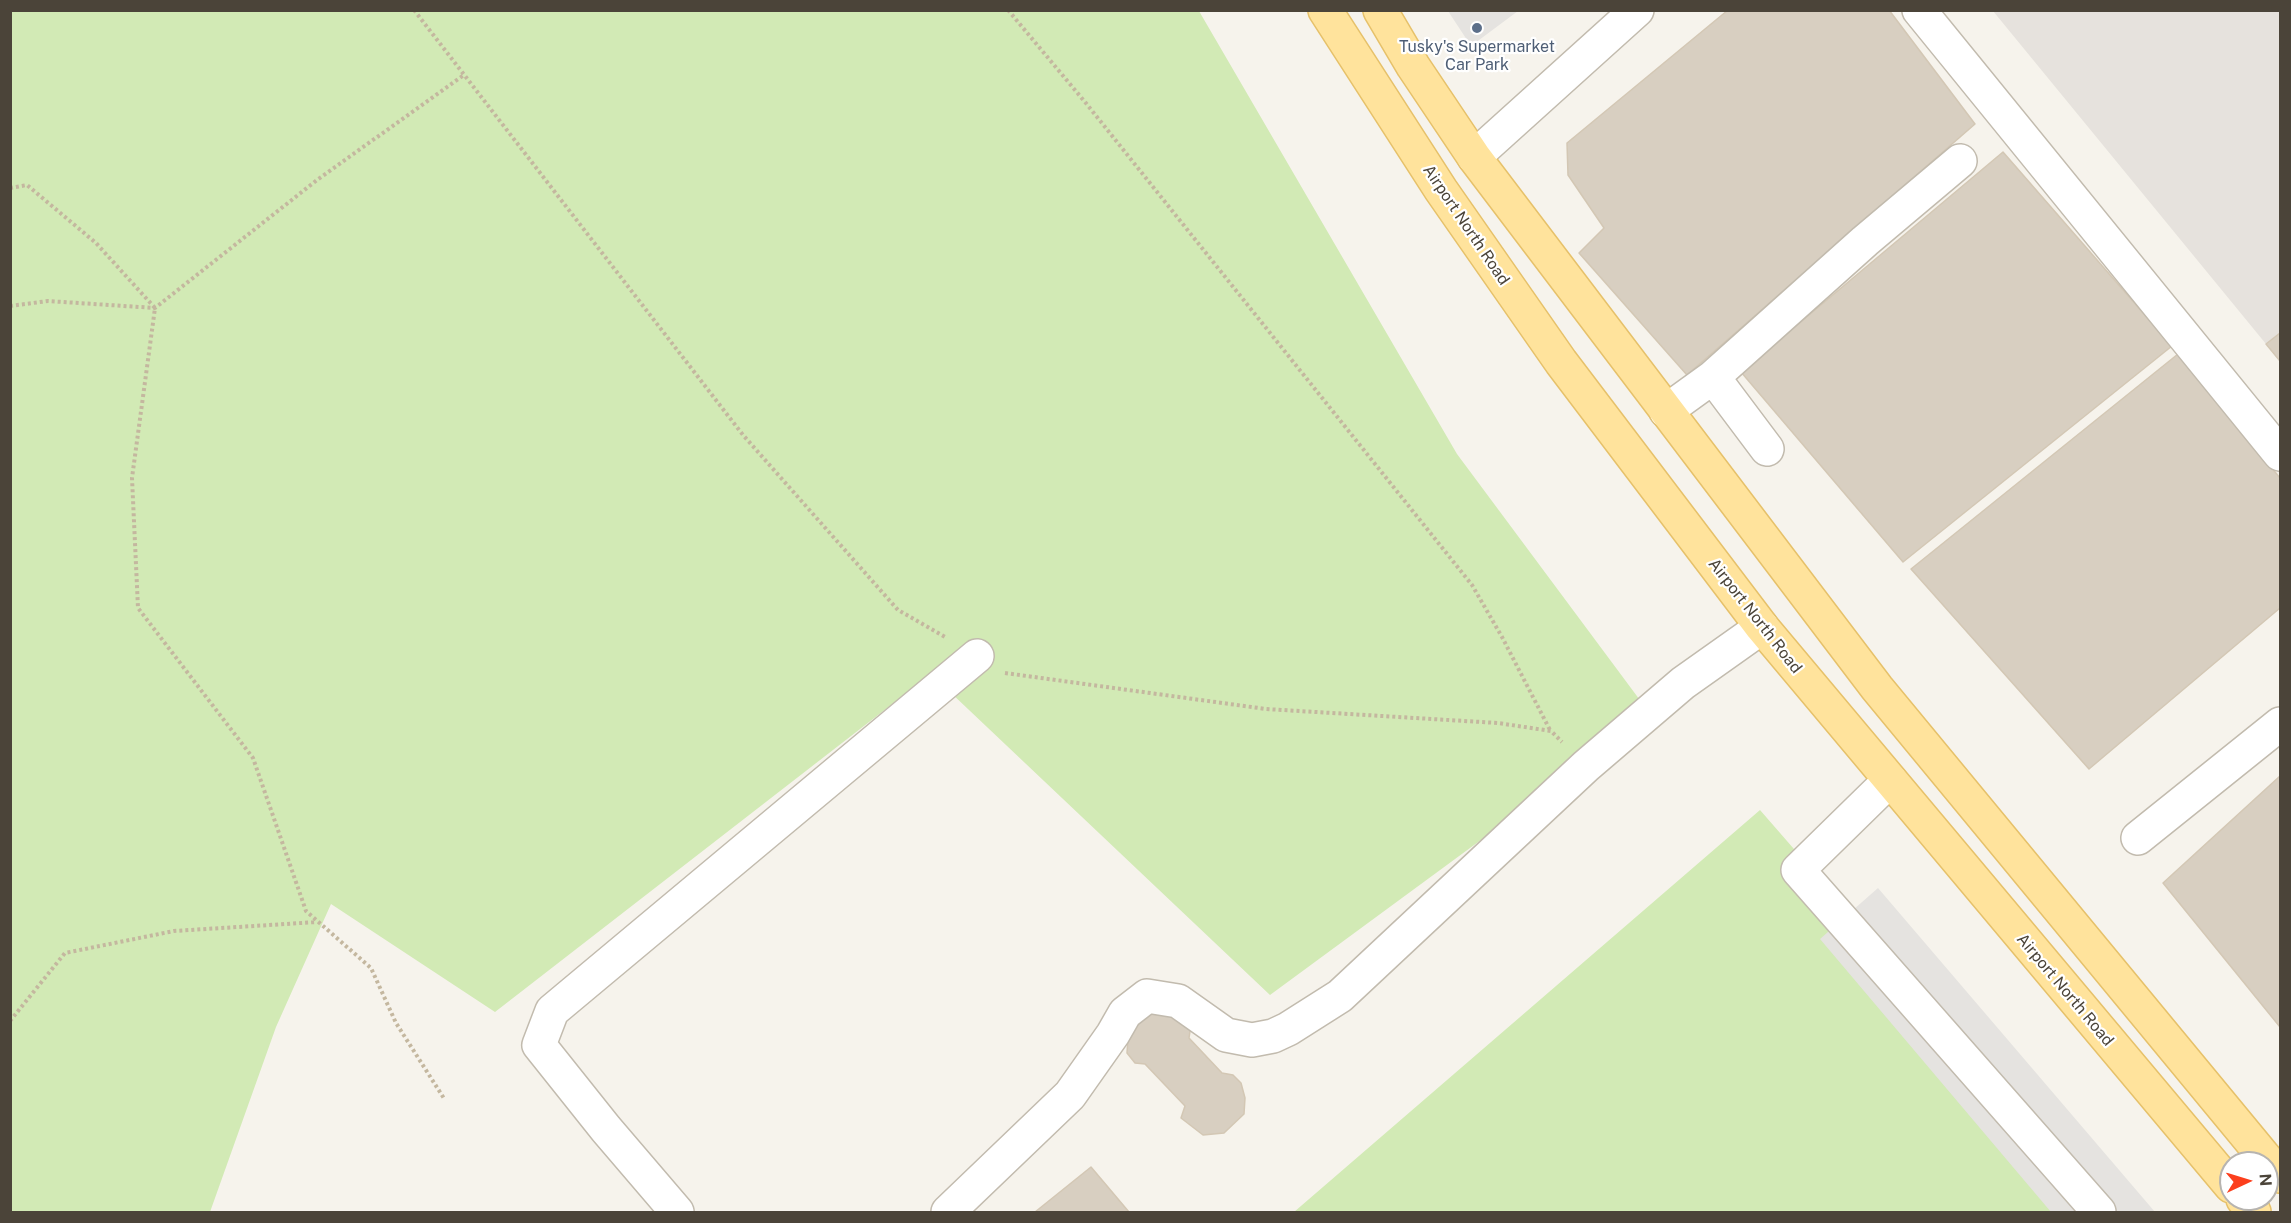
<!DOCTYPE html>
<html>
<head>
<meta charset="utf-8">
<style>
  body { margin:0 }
  #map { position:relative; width:2291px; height:1223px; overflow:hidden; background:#f6f3ec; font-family:"Public Sans",sans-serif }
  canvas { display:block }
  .frame { position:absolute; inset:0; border:12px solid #4b4439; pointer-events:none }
  .north { position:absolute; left:2219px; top:1151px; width:60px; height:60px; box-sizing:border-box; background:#fff; border:2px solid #b7b4b0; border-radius:50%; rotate:86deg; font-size:16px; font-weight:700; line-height:24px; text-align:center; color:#4b4439 }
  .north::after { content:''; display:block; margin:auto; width:21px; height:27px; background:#fc3f1d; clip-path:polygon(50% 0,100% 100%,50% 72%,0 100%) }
</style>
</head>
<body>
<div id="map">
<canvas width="2291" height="1223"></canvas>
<div class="frame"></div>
<div class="north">N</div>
</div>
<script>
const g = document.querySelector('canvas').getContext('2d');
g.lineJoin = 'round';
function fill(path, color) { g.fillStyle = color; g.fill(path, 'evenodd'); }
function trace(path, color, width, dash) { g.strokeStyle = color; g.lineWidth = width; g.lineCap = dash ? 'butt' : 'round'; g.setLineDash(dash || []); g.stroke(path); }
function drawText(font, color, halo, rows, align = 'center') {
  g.font = font + ' "Public Sans",sans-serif'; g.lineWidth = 4.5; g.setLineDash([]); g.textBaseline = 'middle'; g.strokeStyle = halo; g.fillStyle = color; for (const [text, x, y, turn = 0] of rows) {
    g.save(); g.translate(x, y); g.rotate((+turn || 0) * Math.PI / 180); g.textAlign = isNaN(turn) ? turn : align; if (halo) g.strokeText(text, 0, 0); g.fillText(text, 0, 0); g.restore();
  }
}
const industrial = new Path2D(`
  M1993,11H2280V362L2266,344Z`);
const green = new Path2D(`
  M10,11H1199L1457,454L1651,715L1270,995L931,674L495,1012L331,904L276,1027L210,1212H11Z
  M1760,810L2110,1212H1294Z`);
const parking = new Path2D(`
  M1448,11H1518L1471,46Z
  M1878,888L2155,1212H2051L1820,939Z`);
const building = new Path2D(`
  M1728,10H1889L1975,124L1687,375L1579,253L1604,228L1568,175L1567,143Z
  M2003,152L2172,346L1903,562L1741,372Z
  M2280,333V361L2266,344Z
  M2178,354L2280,478V608L2089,769L1911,569Z
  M2280,776V1027L2163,883Z
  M1149,1008H1175L1191,1025L1189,1038L1222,1073L1233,1075L1241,1083L1245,1098L1244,1114L1224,1133L1203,1135L1181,1118L1185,1106L1145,1064L1135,1063L1127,1053L1128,1038Z
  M1091,1167L1129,1212H1035Z`);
const path = new Path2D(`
  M414,10L743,435L898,610L947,638
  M1008,10L1085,102L1472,585L1502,637L1550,730
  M10,188L27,185L96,243L155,308L132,478L138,608L253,758L306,911L371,968L396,1023L445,1100
  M10,306L48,301L155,308L317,180L464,75
  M1005,673L1266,709L1498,723L1551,731L1562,742
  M10,1021L65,953L174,931L317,922`);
const minor = new Path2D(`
  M1919,10L2280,454
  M1474,157L1637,10
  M1713,377L1767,449
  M1666,411L1713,377L1865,241L1960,161
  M1890,780L1798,870L2099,1212
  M2138,838L2280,724
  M677,1212L606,1129L539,1045L552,1011L977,656
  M948,1212L1070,1095L1113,1034L1125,1013L1147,996L1178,1001L1226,1035L1252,1040L1273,1036L1288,1029L1340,996L1586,766L1683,683L1762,627`);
const major = new Path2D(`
  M1325,10L1441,190L1561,362L1762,627L2231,1186
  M1380,10L1413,66L1474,157L1877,688L2280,1176
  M2243,1199L2254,1212`);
const markers = [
  [1477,28,6,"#5c6f8a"]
];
const serviceNames = [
  ["Tusky's Supermarket",1477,47],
  ["Car Park",1477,65]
];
const streetNames = [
  ["Airport North Road",1466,225,56],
  ["Airport North Road",1755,616,52],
  ["Airport North Road",2065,990,50]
];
fill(industrial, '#e6e2dd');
fill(green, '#d2eab5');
fill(parking, '#e5e3e0');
fill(building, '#d8cfc1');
trace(building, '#d3c7b4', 1.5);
trace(minor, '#c2bbae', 36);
trace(major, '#e6c16a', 36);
trace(path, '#c4b79f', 4, [3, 3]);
trace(minor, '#fff', 33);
trace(major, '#ffe39c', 33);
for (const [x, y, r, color] of markers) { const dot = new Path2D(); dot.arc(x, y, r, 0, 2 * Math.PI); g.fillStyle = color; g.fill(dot); trace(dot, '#fff', 2); }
drawText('16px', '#4e5e75', '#fff', serviceNames);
drawText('16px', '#4b4439', '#fff', streetNames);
</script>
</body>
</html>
